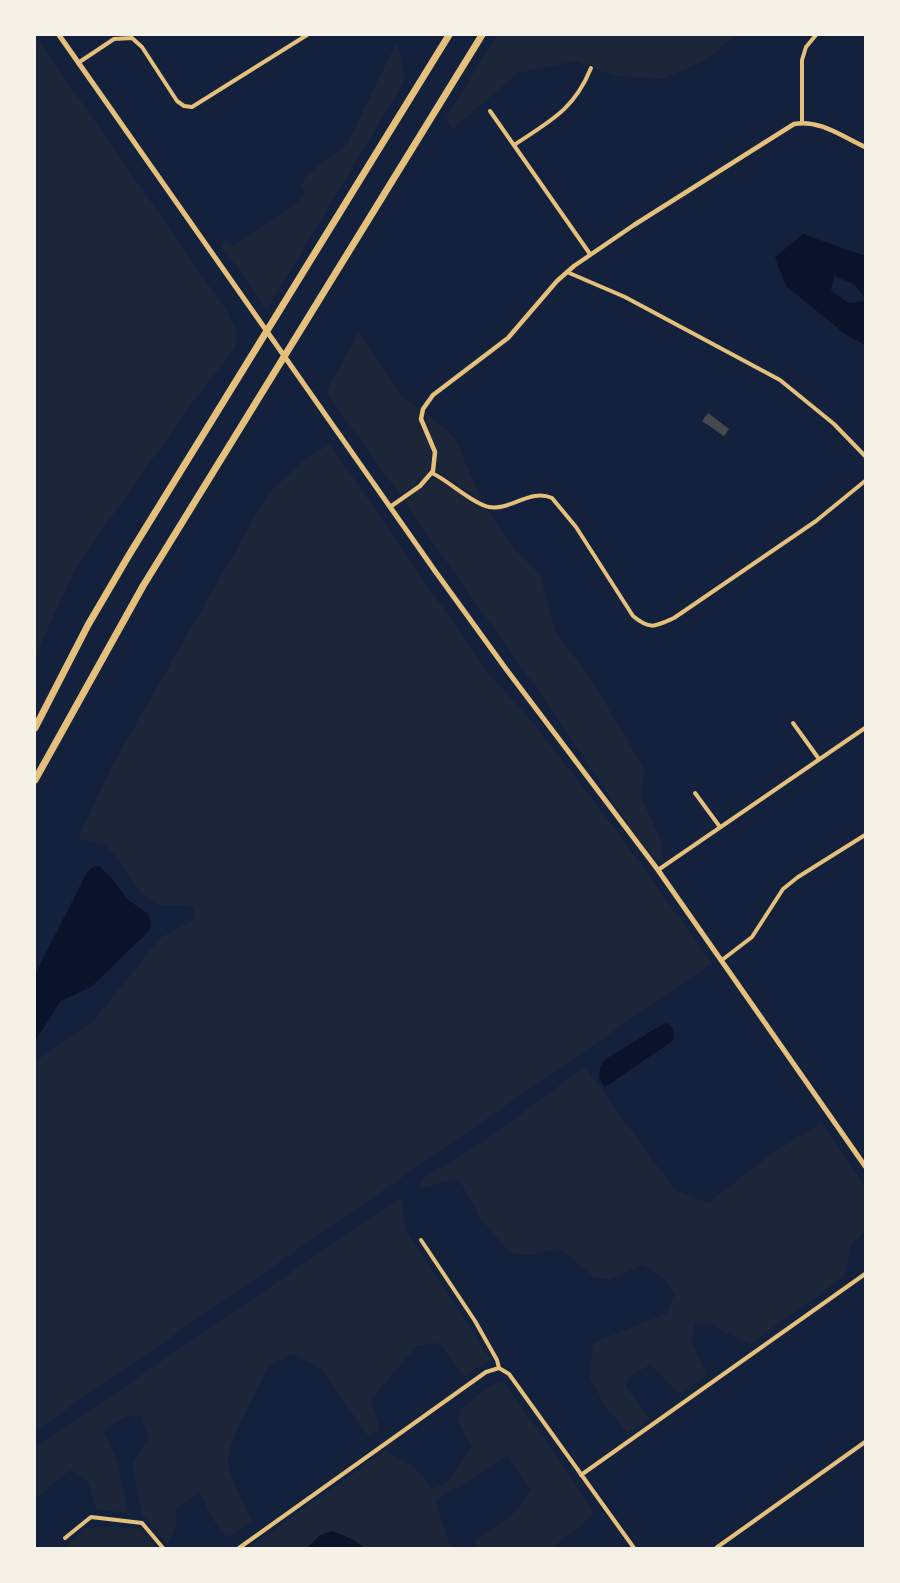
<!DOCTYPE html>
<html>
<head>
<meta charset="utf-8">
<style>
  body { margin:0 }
  #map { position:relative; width:900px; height:1583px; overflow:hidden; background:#14213d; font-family:Karla,sans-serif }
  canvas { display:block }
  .frame { position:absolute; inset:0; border:36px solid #f6f1e7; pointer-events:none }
</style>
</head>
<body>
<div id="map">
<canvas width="900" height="1583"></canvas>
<div class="frame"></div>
</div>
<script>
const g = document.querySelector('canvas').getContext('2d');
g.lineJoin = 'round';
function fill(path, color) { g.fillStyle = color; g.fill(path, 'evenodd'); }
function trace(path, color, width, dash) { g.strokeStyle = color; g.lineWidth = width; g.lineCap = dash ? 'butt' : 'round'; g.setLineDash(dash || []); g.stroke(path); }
const green = new Path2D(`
  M35,35L226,310L237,331L236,347L198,395L78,564L35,656Z
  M497,35H734L707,60L662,79L615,76L595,69L596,67L589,63L588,66L575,61L518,73L453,129L446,118Z
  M397,41L405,80L267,309L221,245L226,241L234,246L302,199L305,193L301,185L307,175L347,144Z
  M359,332L403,397L419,408C414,430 442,452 428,473C421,482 409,489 400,495L326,392Z
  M426,413L455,438L482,501L437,471C443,447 423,435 426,413Z
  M330,444L485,669L535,725L613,826L712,963L35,1431V1062L95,1019L160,938L195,919L194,906L159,905L142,894L120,861L105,845L78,838L113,764L268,494L303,461Z
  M434,478L448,485L473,504L487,510L516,551L540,575L555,630L594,684L645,770L640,795L661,840L663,862L653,857L633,831L554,713L404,502Z
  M585,1067L675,1190L708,1203L770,1155L821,1123L865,1186V1231L850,1247L845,1276L750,1344L711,1325L695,1323L692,1342L706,1375L680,1394L651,1364L629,1377L626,1387L649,1418L627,1433L604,1404L590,1378L593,1343L667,1313L675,1293L664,1278L642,1265L610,1280L594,1277L559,1248L531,1255L511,1254L480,1218L459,1179L448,1180L425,1188L419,1185L424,1178L484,1141Z
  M401,1197L406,1231L491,1360L464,1376L439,1343L417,1346L371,1399L380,1429L368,1436L322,1369L292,1353L267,1368C258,1393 227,1439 228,1463C229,1475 246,1508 251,1521L228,1538L213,1520L200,1492L176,1509V1524L168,1545L142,1514L132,1464L149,1440L141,1416L126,1417L103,1430L117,1460L128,1513L96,1509L88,1482L70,1470L35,1499V1448Z
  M503,1381L569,1474L594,1514L552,1548H476L475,1540L513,1514L531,1490L508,1456L435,1501L451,1548H364L352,1539L308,1546L307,1548H248L385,1451C402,1459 425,1471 431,1489L446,1484L472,1446L458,1423L460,1409L490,1386Z
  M107,1527L140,1528L158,1548H65L84,1528Z`);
const water = new Path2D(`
  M803,234L865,256V298L854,284L834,276L831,291L849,303L865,301V345L845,334L786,286L775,257Z
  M99,866L111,877L128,900L148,914L151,925L149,931L91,987L61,1001L35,1041V974L87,872L93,867Z
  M668,1023L673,1029L674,1038L671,1042L605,1087L599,1078L600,1067L604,1060L663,1024Z
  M332,1531L352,1539L364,1548H307L320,1535Z`);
const building = new Path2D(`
  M708,413L729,429L724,436L702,421Z`);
const minor = new Path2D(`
  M78,63L114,39L132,38L142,47L177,101L184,106L192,107L307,35
  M490,111L590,254
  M802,123V60L806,47L816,35
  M514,145C550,121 574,110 591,68
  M567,272L625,297L780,380L834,424L865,456
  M432,473C449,481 473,504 489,507C511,511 530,488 552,498L576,527L633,616C650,630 654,627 674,618L816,521L865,481
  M793,723L819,759
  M695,793L720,827
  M658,870L865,728
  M722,960L752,937L783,889L798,877L865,835
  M421,1240L475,1321L497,1360L499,1368
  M499,1368L509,1374L634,1548
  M581,1475L865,1274
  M65,1538L91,1517L142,1523L163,1548
  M239,1548L486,1372L499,1368
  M716,1548L865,1442`);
const tertiary = new Path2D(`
  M390,507L420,486L433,471L435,452L421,419L423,409L433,395L508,338L557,281L574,266L634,225L794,124C819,119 843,137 865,147`);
const secondary = new Path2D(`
  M59,35L435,571L506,669L658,870L865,1166`);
const motorway = new Path2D(`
  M35,728L88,625L129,555L449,35
  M35,780L143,586L482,35`);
fill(green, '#1d2539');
fill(water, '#0b132b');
fill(building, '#48494c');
trace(minor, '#e5c07b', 4);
trace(tertiary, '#e5c07b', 4.5);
trace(secondary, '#e5c07b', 5);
trace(motorway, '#e5c07b', 7);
</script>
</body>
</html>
